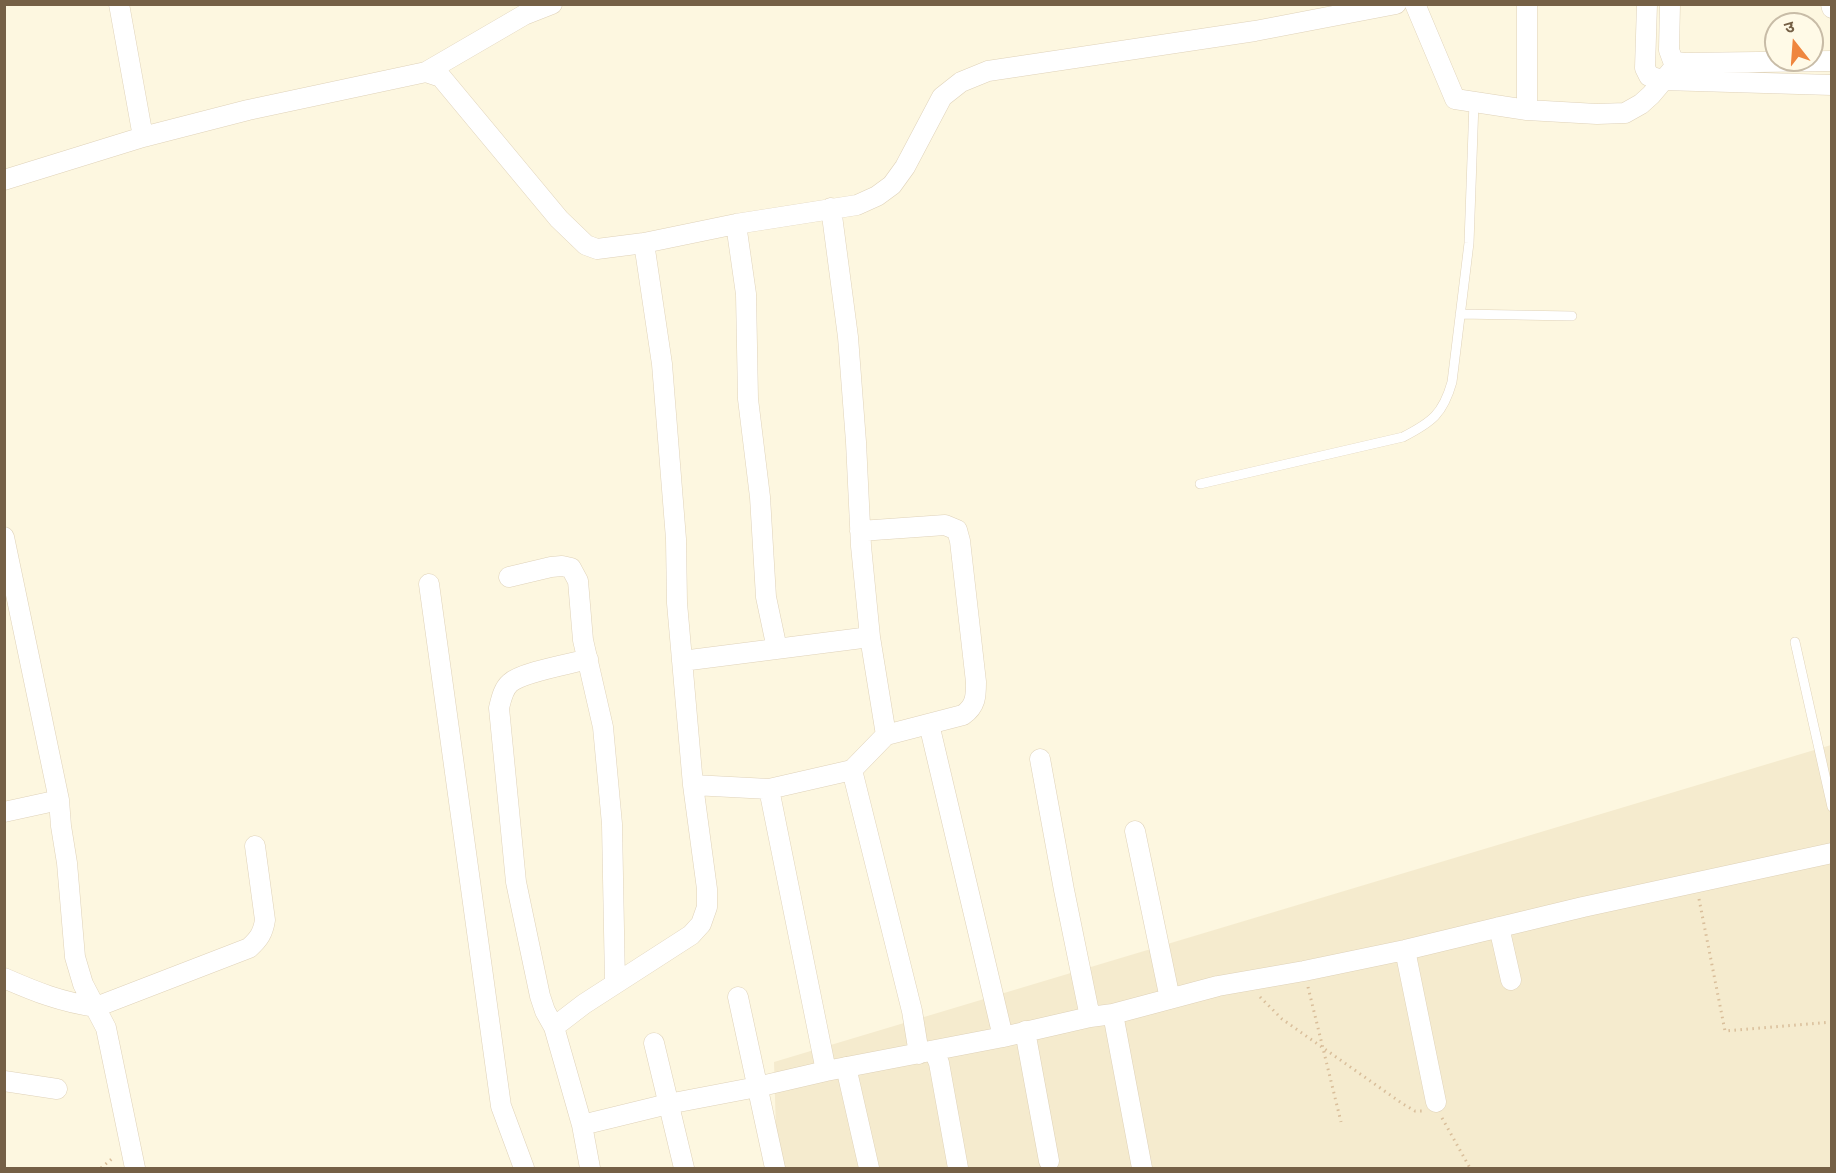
<!DOCTYPE html>
<html>
<head>
<meta charset="utf-8">
<style>
  body { margin:0 }
  #map { position:relative; width:1836px; height:1173px; overflow:hidden; background:#fdf7e0; font-family:"IBM Plex Sans","Noto Sans Devanagari",sans-serif }
  canvas { display:block }
  .frame { position:absolute; inset:0; border:6px solid #756046; pointer-events:none }
  .north { position:absolute; left:1764px; top:12px; width:60px; height:60px; box-sizing:border-box; background:#fffae7; border:2px solid #c8bca7; border-radius:50%; rotate:343deg; font-size:16px; font-weight:700; line-height:24px; text-align:center; color:#756046 }
  .north::after { content:''; display:block; margin:auto; width:21px; height:27px; background:#ef863e; clip-path:polygon(50% 0,100% 100%,50% 72%,0 100%) }
</style>
</head>
<body>
<div id="map">
<canvas width="1836" height="1173"></canvas>
<div class="frame"></div>
<div class="north">उ</div>
</div>
<script>
const g = document.querySelector('canvas').getContext('2d');
g.lineJoin = 'round';
function fill(path, color) { g.fillStyle = color; g.fill(path, 'evenodd'); }
function trace(path, color, width, dash) { g.strokeStyle = color; g.lineWidth = width; g.lineCap = dash ? 'butt' : 'round'; g.setLineDash(dash || []); g.stroke(path); }
const residential = new Path2D(`
  M1831,745V1168H777L774,1062Z`);
const path = new Path2D(`
  M1699,899L1725,1031L1832,1022
  M1308,987L1341,1122
  M1260,997L1282,1019L1403,1104L1415,1111H1422
  M1442,1118L1470,1168
  M101,1168L114,1157`);
const lane = new Path2D(`
  M1460,314L1572,316
  M1200,484L1403,437C1432,422 1443,414 1452,382L1469,243L1474,102
  M1795,642L1832,807`);
const street = new Path2D(`
  M119,4L143,137
  M1415,4L1455,99L1527,110L1597,114L1625,113L1641,104L1651,95L1678,63
  M1647,4L1645,68L1649,76L1663,80L1832,85
  M1670,4L1669,50L1673,61L1684,63L1832,61
  M1831,4L1832,8
  M426,72L524,15L552,4
  M1527,110V4
  M4,180L143,137L248,110L426,72L441,77L559,219L586,245L597,249L644,243L736,224L857,205L877,196L892,185L905,167L942,97L961,82L988,71L1255,31L1396,4
  M736,224L746,294L748,399L760,497L766,597L777,649
  M4,537L59,800L61,826L67,863L75,957L83,984L106,1028L135,1168
  M509,577L551,567L562,566L571,568L578,581L583,640L603,727L612,824L615,983
  M429,584L501,1106L524,1168
  M870,637L886,735
  M682,661L870,637L861,546L856,442L848,337L831,208
  M929,724L1003,1037
  M1040,759L1064,890L1090,1017
  M852,770L912,1011L919,1054
  M693,785L769,789L852,770L886,735L963,715C976,706 976,696 976,682L960,541L957,530L945,525L860,531
  M769,789L826,1071
  M4,812L59,800
  M1135,831L1170,999
  M1499,927L1511,980
  M1405,950L1436,1102
  M4,978C36,992 61,1002 96,1007L249,948C259,939 263,933 265,920L255,846
  M738,997L775,1168
  M1113,1014L1142,1168
  M554,1027L545,1011L540,996L516,882L499,708C501,700 503,689 510,683C522,672 571,664 588,659
  M1025,1031L1049,1161
  M654,1043L684,1168
  M934,1051L939,1063L958,1168
  M846,1067L869,1168
  M4,1081L57,1089
  M582,1125L668,1104L757,1087L826,1071L1003,1037L1090,1017L1113,1014L1218,986L1304,971L1405,950L1583,907L1832,853
  M590,1168L582,1125L554,1027L584,1004L691,935L701,924L707,907V889L693,785L677,603L676,539L662,364L644,243`);
fill(residential, '#f5ebce');
trace(lane, '#dfd2b9', 10);
trace(street, '#dfd2b9', 21);
trace(path, '#d9be9a', 3, [1.5, 4.5]);
trace(lane, '#fff', 9);
trace(street, '#fff', 20);
</script>
</body>
</html>
